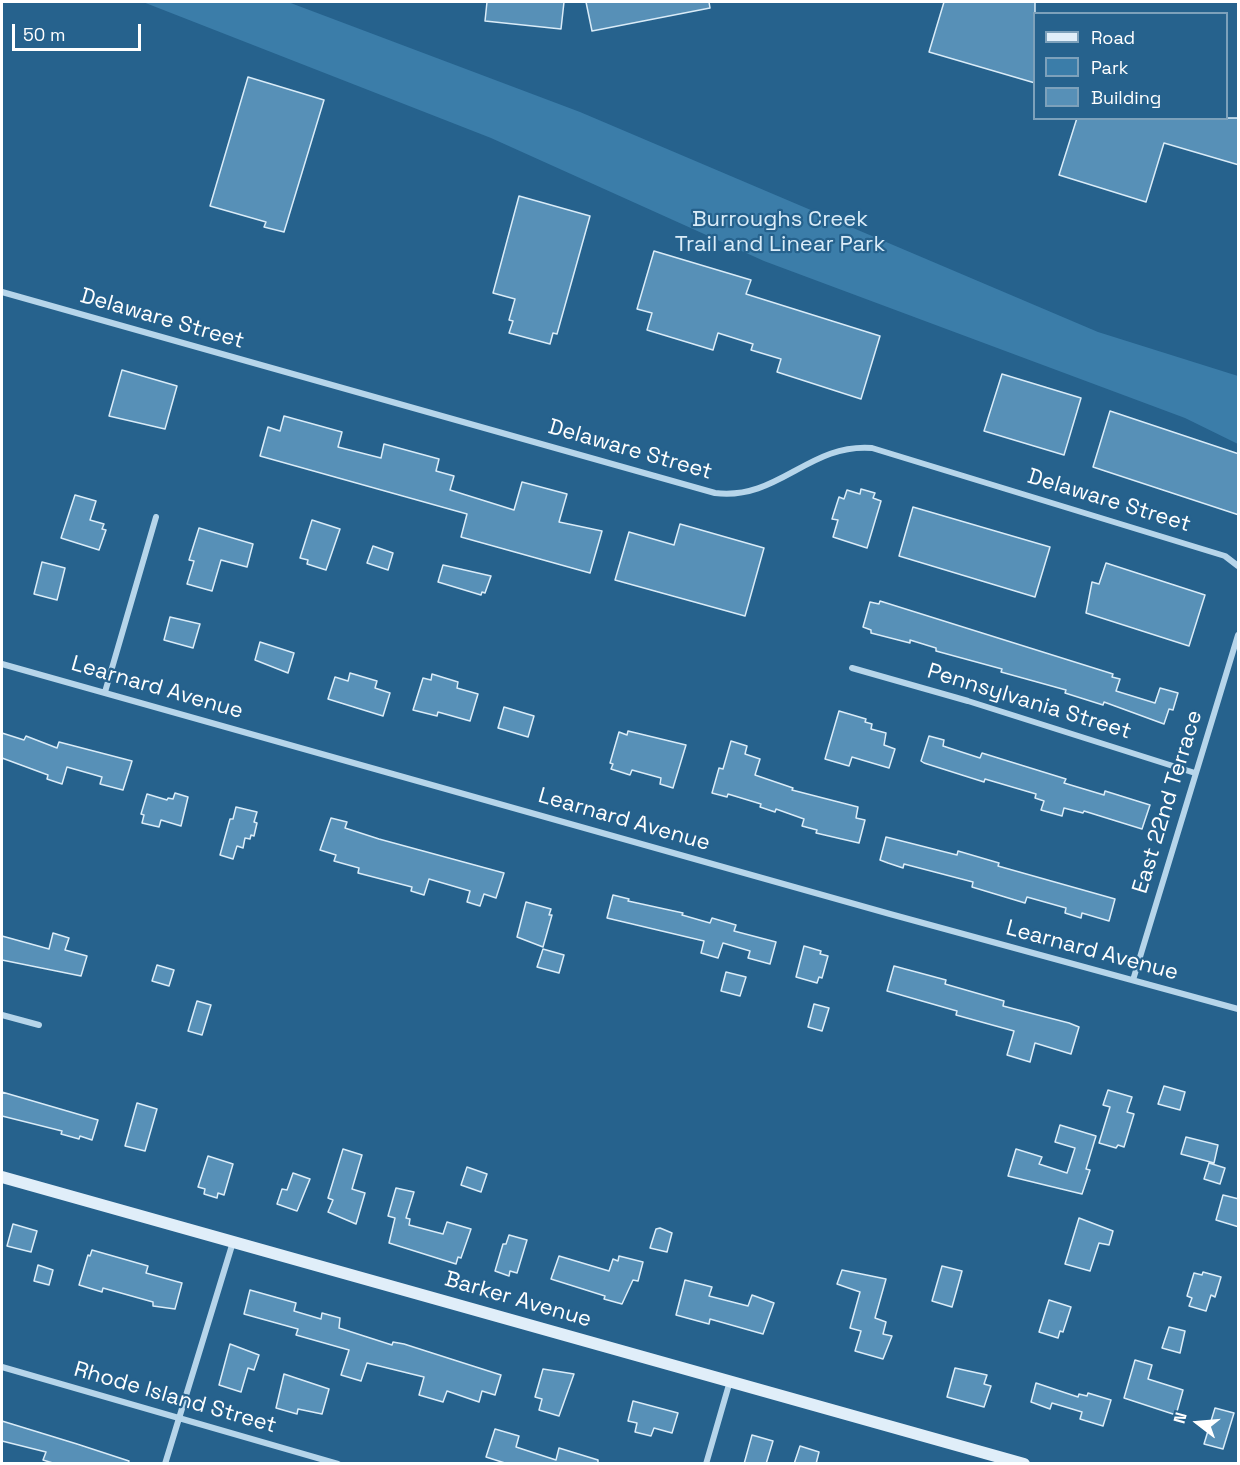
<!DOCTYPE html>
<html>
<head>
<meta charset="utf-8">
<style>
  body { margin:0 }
  #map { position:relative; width:1240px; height:1465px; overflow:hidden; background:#26628d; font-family:"Space Grotesk",sans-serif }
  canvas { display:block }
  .frame { position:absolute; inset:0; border:3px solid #fff; pointer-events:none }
  .legend { position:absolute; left:1033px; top:12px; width:195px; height:108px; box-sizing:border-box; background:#26628d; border:2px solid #7da1bb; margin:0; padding:8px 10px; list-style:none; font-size:18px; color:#fff }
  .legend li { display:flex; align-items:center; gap:12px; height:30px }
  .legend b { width:30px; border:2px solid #7da1bb }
  .north { position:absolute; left:1168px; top:1393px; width:60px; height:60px; -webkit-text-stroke:4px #26628d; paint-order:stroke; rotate:286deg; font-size:16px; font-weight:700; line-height:24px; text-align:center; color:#fff }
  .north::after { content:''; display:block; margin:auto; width:21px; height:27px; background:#fff; clip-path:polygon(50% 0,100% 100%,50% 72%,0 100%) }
  .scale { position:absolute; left:12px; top:24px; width:129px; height:27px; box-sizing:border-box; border:3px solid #fff; border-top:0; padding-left:8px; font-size:18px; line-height:21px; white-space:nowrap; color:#fff; -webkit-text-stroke:4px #26628d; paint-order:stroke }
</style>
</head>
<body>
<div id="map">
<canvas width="1240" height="1465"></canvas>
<div class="frame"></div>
<ul class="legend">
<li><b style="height:8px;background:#e0eef9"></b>Road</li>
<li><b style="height:16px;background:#3b7da9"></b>Park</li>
<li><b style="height:16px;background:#5790b7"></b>Building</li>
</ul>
<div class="north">N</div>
<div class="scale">50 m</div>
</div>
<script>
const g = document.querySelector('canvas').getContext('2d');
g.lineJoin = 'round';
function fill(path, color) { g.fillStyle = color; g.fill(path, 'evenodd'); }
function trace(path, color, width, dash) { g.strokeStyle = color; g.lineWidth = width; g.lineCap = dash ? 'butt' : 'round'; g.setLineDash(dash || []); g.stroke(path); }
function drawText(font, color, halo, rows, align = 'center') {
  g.font = font + ' "Space Grotesk",sans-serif'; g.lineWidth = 4.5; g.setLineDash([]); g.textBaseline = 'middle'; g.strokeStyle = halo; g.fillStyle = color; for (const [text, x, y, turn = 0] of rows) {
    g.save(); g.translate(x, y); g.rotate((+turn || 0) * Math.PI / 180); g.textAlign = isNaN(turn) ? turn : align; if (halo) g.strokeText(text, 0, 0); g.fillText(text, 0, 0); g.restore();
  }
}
const green = new Path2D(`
  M143,2H288L580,112L1098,332L1238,376V444L1185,418L764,261L491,138Z`);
const building = new Path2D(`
  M487,2H564L561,29L485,21Z
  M586,2H709L710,8L592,31Z
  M944,2H1035V83L929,52Z
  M248,77L324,100L284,232L264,227L266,222L210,206Z
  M1077,118H1239V165L1164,143L1146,202L1059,175Z
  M519,196L590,216L557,334L553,333L550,344L509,333L513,321L509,320L515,299L493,293Z
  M654,251L751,280L746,294L880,336L861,399L777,372L781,359L751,350L753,344L718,333L713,350L647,330L652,313L637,309Z
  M122,370L177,386L165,429L109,416Z
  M1002,374L1081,398L1064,455L984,431Z
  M1110,411L1239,454V515L1093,467Z
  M284,416L342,432L338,447L381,458L384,444L439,459L436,471L454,476L450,490L514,510L522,482L567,494L559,522L602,531L590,573L461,537L467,514L260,456L268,427L280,431Z
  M861,489L875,493L873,498L881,501L867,548L833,537L838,520L832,519L839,497L844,499L847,490L860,494Z
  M75,495L96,501L90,520L104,524L102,529L106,530L99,550L61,538Z
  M913,507L1050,547L1035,597L899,556Z
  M312,520L340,529L326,570L307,564L308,560L300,558Z
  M680,524L764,548L745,616L615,580L629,532L674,545Z
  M199,528L253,544L247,567L221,560L212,591L187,584L194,561L189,560Z
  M373,546L393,553L388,570L367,563Z
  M42,562L65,568L57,600L34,594Z
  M1106,563L1205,595L1189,646L1086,613L1092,582L1099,584Z
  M443,565L491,576L485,593L482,592L481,595L438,582Z
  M880,601L1113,674L1112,677L1120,679L1116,691L1155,703L1160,688L1178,693L1173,710L1169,709L1164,724L1104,702L1103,705L1065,693L1066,690L1001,672L1002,669L936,651V648L910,640V643L871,633V630L863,627L870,602L879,604Z
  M170,617L200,624L193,648L164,640Z
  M260,642L294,653L288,673L255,660Z
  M350,673L377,681L375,688L390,693L383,716L328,699L335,677L348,681Z
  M432,674L458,682L457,688L478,694L470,721L438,712L437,716L413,710L423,678L431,680Z
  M504,707L534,716L528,737L498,728Z
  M839,711L866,719L865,722L872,724L871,729L886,733L884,745L895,749L889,768L852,757L849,766L825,759Z
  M628,731L686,745L673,788L660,784L661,778L632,770L630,775L611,769L613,764L610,763L619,732L627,735Z
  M2,733L24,740L26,736L57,748L59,742L132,761L123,790L100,784L102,777L67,767L62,784L47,779L48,775L2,758Z
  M929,736L944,740L943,746L980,758L982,753L1066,779L1064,783L1104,795L1105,791L1150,805L1142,829L1084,811L1083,813L1064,808L1062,816L1041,810L1044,801L1035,798L1036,794L985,779L984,782L924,763L921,761Z
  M731,741L747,746L745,754L760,759L755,775L793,788L792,790L858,807L856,818L865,820L859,843L816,833L817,830L802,826L804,819L776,809L775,812L760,807L761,804L728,794L727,797L712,793L719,768L723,769Z
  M175,793L188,797L181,826L161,820L159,827L142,823L144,815L141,814L147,794L167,800L168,798L173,799Z
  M236,807L257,812L254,822L257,823L254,836L251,835L250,839L245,838L243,848L237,846L233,859L220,855L230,819H233Z
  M331,818L347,822L345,828L379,839L504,873L496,898L484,894L480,906L467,902L470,891L429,879L424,895L411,891L412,887L358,873L359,868L334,861L336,855L320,850Z
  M886,837L957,855L958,851L999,863L998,866L1115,899L1109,921L1082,913L1081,918L1065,913L1066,908L1027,897L1025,903L972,887L973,882L904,864L903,868L888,863L880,860Z
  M613,895L629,899L628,901L683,913L682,915L710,923L712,918L736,925L734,931L776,942L770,964L748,958L750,951L723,943L718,958L701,953L704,941L607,918Z
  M526,902L551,909L549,915H552L543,947L517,937Z
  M53,933L69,938L65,950L87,956L81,976L2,960V936L49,949Z
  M804,946L821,951L820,954L828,956L822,978L819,977L817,983L796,977Z
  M543,949L564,955L559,973L537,967Z
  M157,965L174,970L169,986L152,981Z
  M894,966L946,980L945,984L1004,1001L1003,1006L1069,1023L1079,1027L1071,1054L1035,1043L1030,1062L1007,1055L1014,1031L956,1015L957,1011L887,991Z
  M726,972L746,977L740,996L721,991Z
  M197,1001L211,1005L202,1035L188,1031Z
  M814,1004L829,1008L822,1031L808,1027Z
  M1164,1086L1185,1092L1180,1110L1158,1104Z
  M1108,1090L1132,1097L1127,1112L1134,1114L1124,1147L1118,1145L1116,1148L1099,1143L1110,1107L1103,1105Z
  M2,1092L98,1120L92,1140L80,1136L79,1139L61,1134L62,1131L2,1116Z
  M137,1103L157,1109L145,1151L125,1146Z
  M1060,1125L1096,1136L1086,1169L1090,1170L1082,1194L1008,1176L1016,1149L1042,1157L1039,1164L1067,1173L1075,1148L1055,1142Z
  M1186,1137L1218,1145L1214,1163L1181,1154Z
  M343,1149L362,1155L352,1189L365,1193L356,1224L328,1212L333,1200L328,1198Z
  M208,1156L233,1164L224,1195L218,1193L217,1198L204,1194L205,1189L198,1187Z
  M1209,1163L1225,1168L1220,1184L1204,1179Z
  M467,1167L487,1174L481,1192L461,1185Z
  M293,1173L310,1179L297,1211L277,1204L282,1189L287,1190Z
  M396,1188L414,1192L406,1218L410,1219L409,1225L443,1234L447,1222L471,1229L461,1258L458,1257L456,1264L389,1243L395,1218L388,1216Z
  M1223,1195L1239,1199V1227L1216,1220Z
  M1079,1218L1113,1231L1109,1245L1099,1243L1090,1271L1065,1264Z
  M13,1224L37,1231L31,1252L7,1246Z
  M660,1228L672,1233L667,1252L650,1248L656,1229Z
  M509,1235L527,1240L517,1273L510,1271L509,1276L495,1271L503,1244H506Z
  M92,1250L148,1266L146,1273L182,1283L175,1309L153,1306V1302L103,1288L102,1292L79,1285L88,1255L90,1256Z
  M559,1256L609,1271L613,1259L618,1261L619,1256L643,1262L638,1281L633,1280L622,1304L604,1299L605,1296L551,1279Z
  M38,1265L53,1270L49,1285L34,1281Z
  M942,1266L962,1271L952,1307L932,1301Z
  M842,1270L886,1279L875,1318L886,1322L883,1334L892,1336L883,1359L855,1351L861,1331L850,1328L860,1292L837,1284Z
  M1203,1272L1221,1277L1215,1297L1211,1295L1206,1311L1189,1306L1192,1298L1187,1296L1194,1273L1202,1275Z
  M685,1280L712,1287L709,1296L748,1306L752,1295L774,1303L763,1334L710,1319L709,1324L676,1315Z
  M250,1290L296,1303L294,1311L321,1319L322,1313L340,1318L339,1328L392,1345L393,1342L404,1344L501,1375L495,1395L482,1391L479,1402L447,1391L443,1402L419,1395L424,1377L367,1363L361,1381L341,1375L349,1350L296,1335L298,1329L244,1314Z
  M1049,1300L1071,1307L1063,1332L1060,1331L1058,1338L1039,1332Z
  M1169,1327L1185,1331L1180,1353L1162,1348Z
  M230,1344L259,1355L254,1370L248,1368L241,1392L219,1385Z
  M1135,1360L1152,1365L1148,1379L1183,1390L1176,1415L1124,1398Z
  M955,1368L987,1375L984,1384L991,1386L984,1407L947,1397Z
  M543,1369L574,1374L559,1416L539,1410L542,1399L535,1397Z
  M284,1374L329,1389L322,1414L298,1409L297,1414L276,1408Z
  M1036,1383L1078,1397L1079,1394L1087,1396L1088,1393L1111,1400L1103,1426L1080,1419L1082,1412L1052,1403L1050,1409L1031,1402Z
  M633,1401L678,1413L672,1433L654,1428L651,1436L635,1432L637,1423L628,1421Z
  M1215,1408L1234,1413L1223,1449L1204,1444Z
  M2,1421L77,1444L129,1461L128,1464H56L43,1460L46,1452L2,1441Z
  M495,1429L519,1436L516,1447L556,1460L559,1448L598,1460V1464H508L486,1457Z
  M752,1435L773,1441L766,1464H744Z
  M800,1446L819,1452L816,1464H794Z`);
const street = new Path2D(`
  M2,292L715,493C778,501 809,443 872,448L1225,556L1238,566
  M2,664L890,914L1238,1009
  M852,668L968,701L1195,773
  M105,692L156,517
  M1133,980L1238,635
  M2,1015L39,1025
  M2,1367L338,1464
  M165,1464L233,1242
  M706,1464L730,1381`);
const secondary = new Path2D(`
  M2,1177L1024,1464`);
const parkNames = [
  ["Burroughs Creek",780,220],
  ["Trail and Linear Park",780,245]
];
const streetNames = [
  ["Delaware Street",162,319,16],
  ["Delaware Street",630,450,16],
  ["Delaware Street",1109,501,17],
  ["Learnard Avenue",157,688,16],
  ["Pennsylvania Street",1029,702,17],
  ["East 22nd Terrace",1168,802,-73],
  ["Learnard Avenue",624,820,16],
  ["Learnard Avenue",1092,951,15],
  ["Barker Avenue",518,1300,16],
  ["Rhode Island Street",175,1398,16]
];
fill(green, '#3b7da9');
fill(building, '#5790b7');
trace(building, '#daecf8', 1.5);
trace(street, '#b6d5ea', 6);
trace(secondary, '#e0eef9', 12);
drawText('22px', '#daecf8', '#26628d', parkNames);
drawText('22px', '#fff', '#26628d', streetNames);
</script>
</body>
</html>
